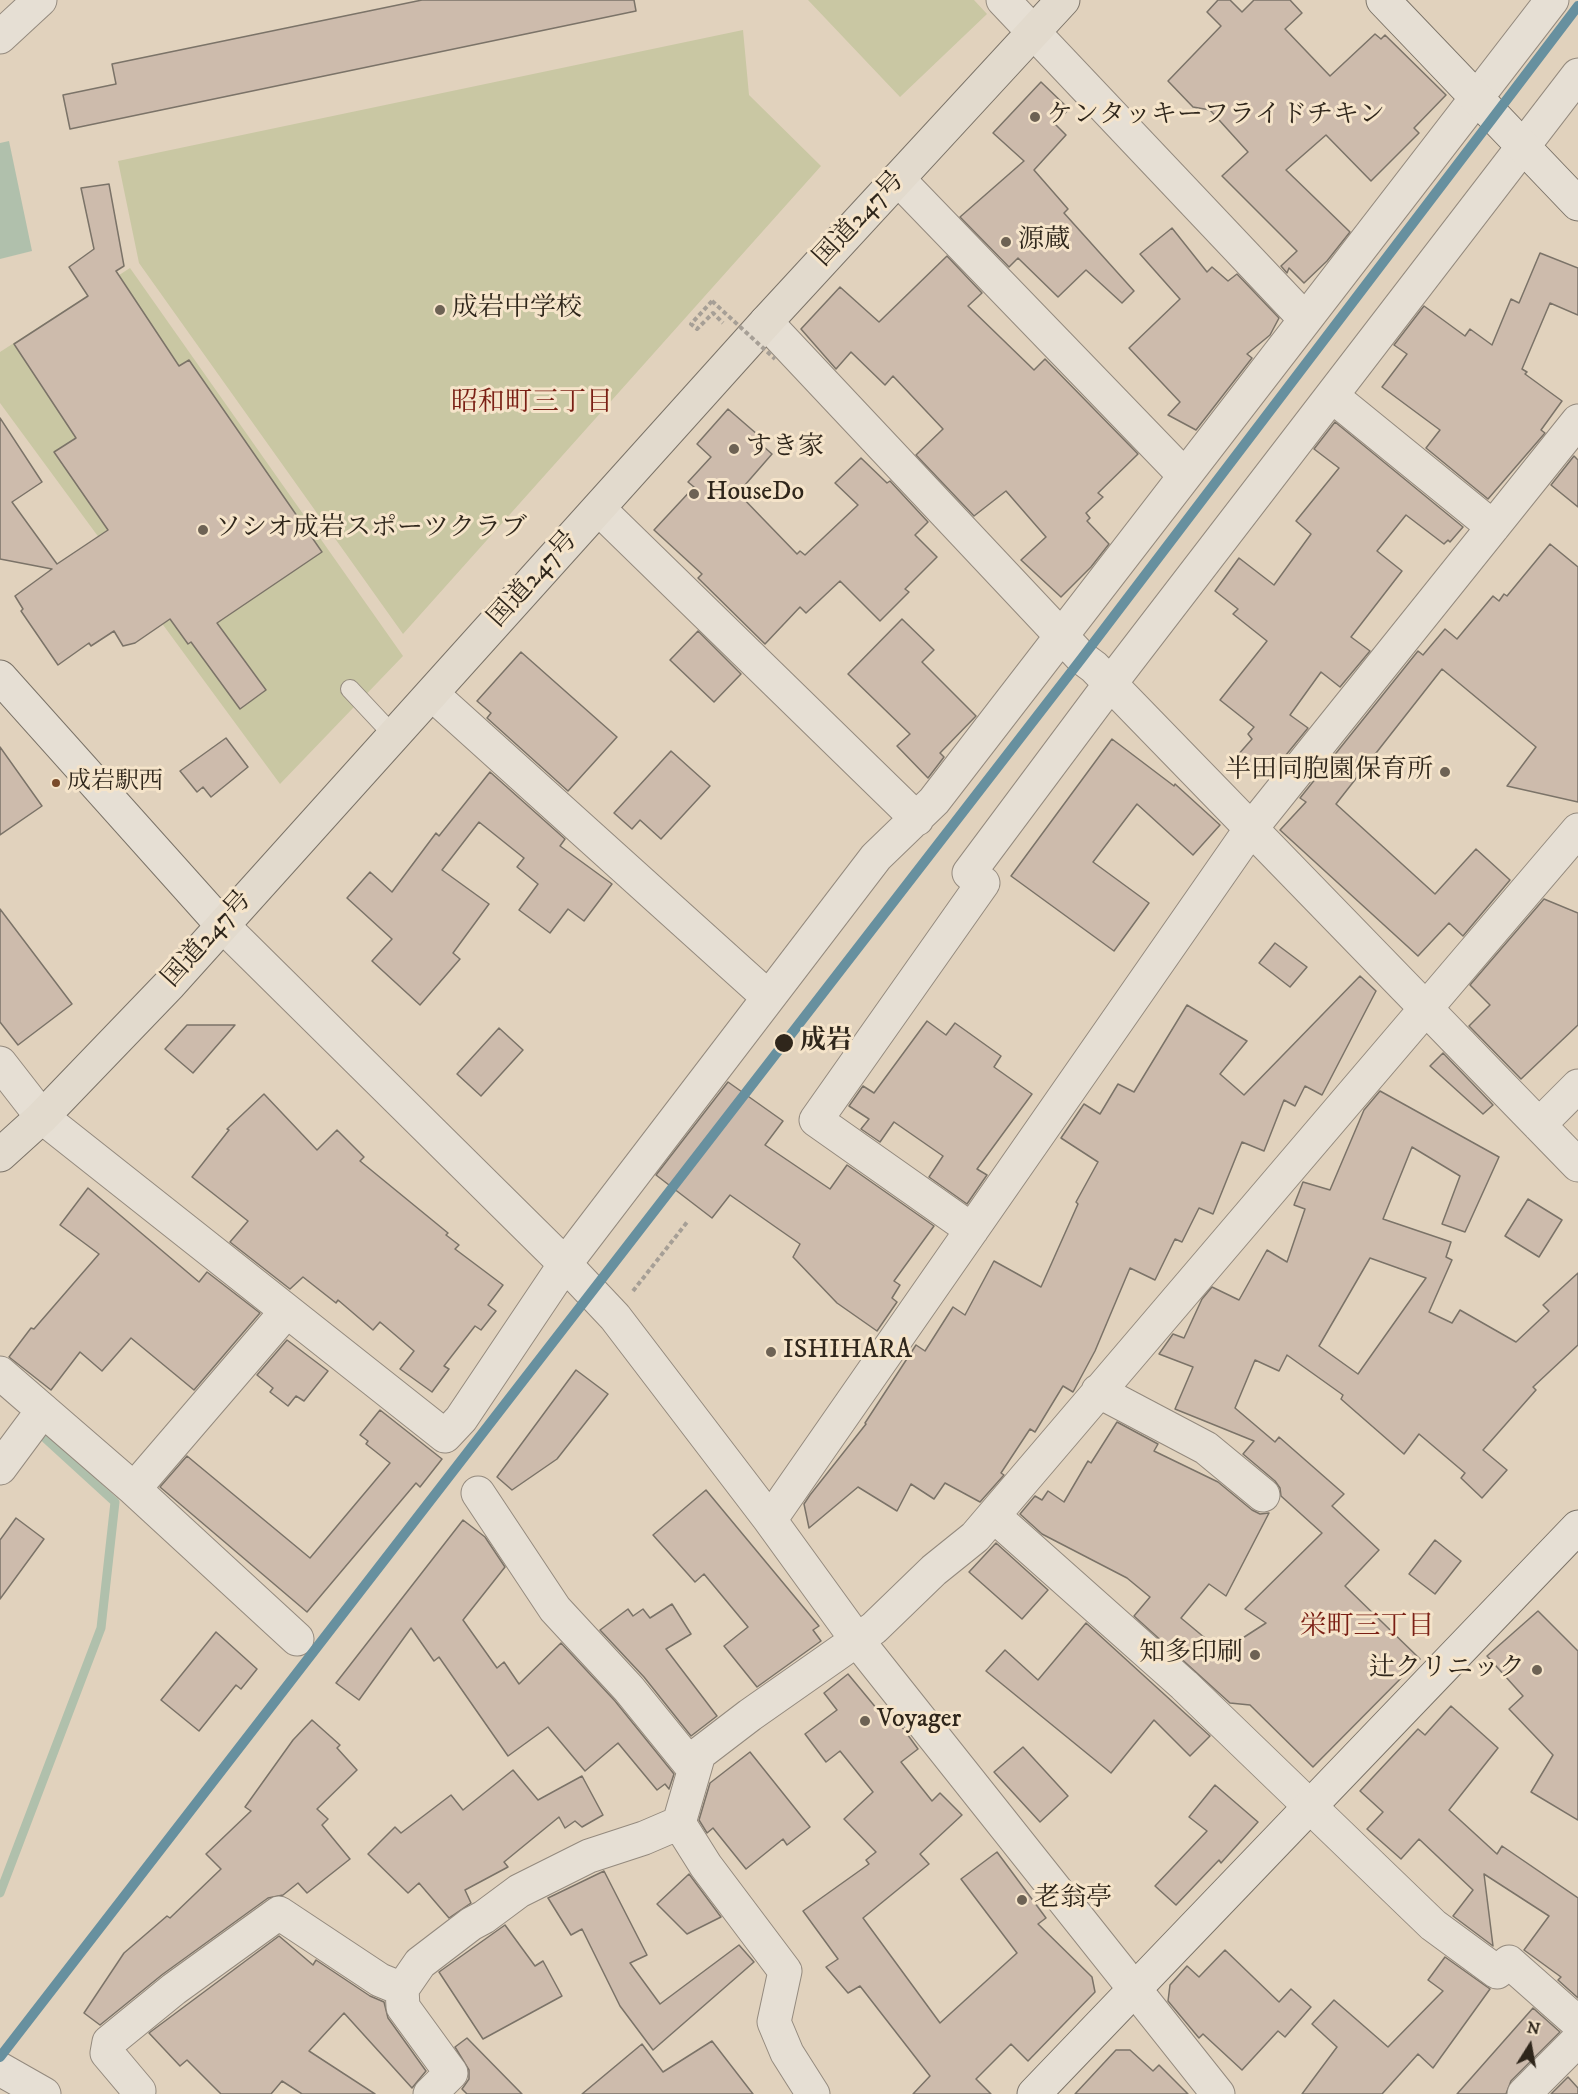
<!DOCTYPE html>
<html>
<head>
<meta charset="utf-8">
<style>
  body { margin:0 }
  #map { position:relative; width:1578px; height:2094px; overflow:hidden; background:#e1d2bd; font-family:"IM FELL DW Pica",serif }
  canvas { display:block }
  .north { position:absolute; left:1500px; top:2016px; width:60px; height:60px; -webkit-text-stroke:4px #f5e4ca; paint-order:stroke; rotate:11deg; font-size:16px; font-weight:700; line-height:24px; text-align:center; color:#2f261b }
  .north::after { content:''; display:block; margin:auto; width:21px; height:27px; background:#2f261b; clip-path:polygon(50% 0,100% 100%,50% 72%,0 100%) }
</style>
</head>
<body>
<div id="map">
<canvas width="1578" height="2094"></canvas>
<div class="north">N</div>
</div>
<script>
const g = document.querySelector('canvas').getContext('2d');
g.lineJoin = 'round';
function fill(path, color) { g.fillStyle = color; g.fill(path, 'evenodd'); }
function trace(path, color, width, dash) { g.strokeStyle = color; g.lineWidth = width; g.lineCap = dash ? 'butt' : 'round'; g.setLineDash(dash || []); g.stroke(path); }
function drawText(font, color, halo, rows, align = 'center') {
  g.font = font + ' "IM FELL DW Pica","Noto Serif JP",serif'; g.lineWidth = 6; g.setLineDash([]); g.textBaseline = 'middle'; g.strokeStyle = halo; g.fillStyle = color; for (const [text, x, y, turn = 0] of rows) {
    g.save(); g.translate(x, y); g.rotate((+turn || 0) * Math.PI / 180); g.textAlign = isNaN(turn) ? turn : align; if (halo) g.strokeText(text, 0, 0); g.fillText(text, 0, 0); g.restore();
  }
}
const green = new Path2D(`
  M808,0H974L987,14L900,97Z
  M743,30L749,95L821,166L403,634L139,263L118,161Z
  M130,268L403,656L280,784L0,403V352Z`);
const water = new Path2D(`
  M9,141L32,251L0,259V143Z`);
const stream = new Path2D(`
  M0,1893L101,1628L115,1502L46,1439`);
const building = new Path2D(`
  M422,0H634L636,11L70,129L63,95L116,84L112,64Z
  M1218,0H1230L1242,12L1254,0H1290L1302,13L1285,29L1330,76L1375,34L1381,39L1385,35L1446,95L1414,128L1419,133L1371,181L1326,135L1286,170L1350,232L1327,261L1304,283L1289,268L1287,273L1281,266L1297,251L1222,176L1248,152L1210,110L1193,107L1168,81L1221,26L1207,12Z
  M1041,82L1069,109L1055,124L1066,135L1034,170L1068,209L1064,213L1134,291L1122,303L1086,270L1058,297L1018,258L1009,267L960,217L1024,161L993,133Z
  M109,184L124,266L116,271L179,366L189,360L322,552L217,623L266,690L240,709L191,642L188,644L170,619L135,643L123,646L114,631L91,646L89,643L58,665L21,611L23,609L15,596L52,569L0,559V418L42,482L12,502L57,564L108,530L54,452L76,438L14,344L88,296L69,267L94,249L81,188Z
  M1172,228L1207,272L1212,267L1228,281L1237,274L1279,318L1270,335L1247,354L1252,358L1196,430L1168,415L1180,402L1129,348L1180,299L1140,254Z
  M1540,253L1578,268V315L1550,303L1522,369L1527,372L1525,374L1562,401L1541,430L1545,433L1488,499L1426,448L1440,430L1382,387L1407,354L1394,345L1424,306L1465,336L1470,329L1492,345L1511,299L1519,303Z
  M947,256L982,293L968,306L1034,370L1045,359L1138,454L1098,493L1103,497L1086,513L1090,518L1087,521L1109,544L1091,567L1061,597L1021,560L1046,537L1006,491L974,516L916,455L943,429L893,376L885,385L851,352L836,369L801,329L840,287L879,322Z
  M728,409L758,435L755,439L772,454L738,493L797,554L800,551L805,555L858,505L835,483L861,458L887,483L890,481L928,522L915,535L937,557L905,589L909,592L880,621L840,581L806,613L800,607L765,644L698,578L702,574L654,530L694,487L688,482L711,457L697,444Z
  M1335,422L1463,527L1450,542L1448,540L1444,544L1406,515L1377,551L1402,571L1351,637L1370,651L1340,687L1321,672L1290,715L1308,728L1268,777L1237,756L1252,739L1248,734L1254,727L1220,700L1267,641L1233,614L1238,609L1215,591L1239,558L1274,585L1311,534L1296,521L1339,468L1314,449Z
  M1574,456L1578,460V507L1551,485Z
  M1550,544L1578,567V802L1507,786L1536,747L1442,669L1336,804L1435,894L1476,849L1510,880L1463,936L1449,923L1418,956L1280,830L1306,802L1300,798L1418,651L1423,655L1445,629L1457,639L1493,596L1499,601L1504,594L1507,596Z
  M902,619L934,650L922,662L976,716L940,753L944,757L928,778L897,746L910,734L848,674Z
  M698,631L741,674L714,702L670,660Z
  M521,652L617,737L568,791L487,718L491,713L477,701Z
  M226,738L248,767L211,797L203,787L197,792L180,771Z
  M1112,739L1174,786L1175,784L1220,825L1193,855L1137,804L1093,862L1149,903L1114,951L1011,876Z
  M0,747L42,806L0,835Z
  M671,751L710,786L661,839L640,820L632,829L614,813Z
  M490,772L565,839L560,846L612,884L584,921L568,909L550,933L519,910L538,884L517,867L524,858L479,822L442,870L489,904L453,953L460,959L420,1005L372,961L392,939L347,898L370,872L392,892L436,833L439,836Z
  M1544,899L1578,913V1025L1521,1079L1469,1026L1490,1005L1470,985Z
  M0,909L72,1004L18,1045L0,1022Z
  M1275,943L1307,967L1290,987L1259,963Z
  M1360,976L1376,991L1322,1095L1305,1086L1295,1106L1284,1100L1264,1151L1242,1142L1213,1214L1199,1208L1182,1242L1175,1239L1155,1280L1130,1268L1095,1351L1073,1392L1063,1386L1035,1432L1030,1429L1001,1473L1004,1475L980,1502L945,1483L934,1499L911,1484L897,1511L858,1487L809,1528L804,1504L810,1495L866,1424L865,1423L916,1345L925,1351L953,1307L965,1315L994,1261L1041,1287L1078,1204L1076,1202L1098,1162L1061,1138L1084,1104L1100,1114L1118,1084L1134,1092L1187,1005L1247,1041L1220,1074L1244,1095Z
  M927,1021L946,1035L955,1023L1001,1056L994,1067L1032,1094L977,1169L987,1175L967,1204L929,1177L943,1156L894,1122L880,1142L861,1129L869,1119L849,1106L863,1086L874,1093Z
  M187,1025H235L193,1073L165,1049Z
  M499,1028L523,1050L481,1096L457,1074Z
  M1443,1053L1493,1105L1483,1114L1430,1066Z
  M728,1082L783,1121L765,1145L830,1189L847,1165L934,1226L894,1281L900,1285L892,1298L897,1302L877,1331L837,1303L793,1257L800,1244L777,1228L730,1195L712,1218L656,1175Z
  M1380,1091L1499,1157L1465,1232L1442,1224L1460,1176L1412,1147L1383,1219L1451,1242L1446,1257L1452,1260L1429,1312L1452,1323L1460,1310L1516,1342L1549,1311L1543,1305L1578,1273V1345L1533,1387L1536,1390L1483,1450L1507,1470L1482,1498L1461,1478L1465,1473L1419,1434L1404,1454L1341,1399L1343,1395L1287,1355L1279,1371L1255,1360L1235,1408L1275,1442L1279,1437L1344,1494L1332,1506L1379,1550L1345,1586L1420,1659L1313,1767L1250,1705L1230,1703L1134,1616L1150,1597L1127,1578L1042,1534L1020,1514L1035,1496L1042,1500L1048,1491L1064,1502L1088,1461L1091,1463L1117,1422L1158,1444L1154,1451L1218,1482L1252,1510L1260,1514L1269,1513L1226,1596L1209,1584L1181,1618L1205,1638L1192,1662L1211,1643L1221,1652L1266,1623L1245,1609L1322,1533L1281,1496L1280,1488L1275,1481L1243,1454L1254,1441L1175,1409L1193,1367L1159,1354L1173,1334L1184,1338L1202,1299L1212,1287L1239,1300L1267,1250L1287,1262L1305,1209L1294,1205L1303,1182L1330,1190L1364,1110ZM1370,1258L1426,1278L1358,1374L1319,1346Z
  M264,1094L317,1150L337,1130L364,1157L360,1161L448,1233L446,1235L459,1245L455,1249L503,1285L488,1305L496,1311L481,1330L475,1326L444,1366L449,1369L432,1392L400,1369L414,1351L380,1322L373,1330L338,1300L336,1303L303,1277L290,1289L230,1242L248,1221L192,1177L229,1130L227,1129Z
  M88,1188L199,1282L207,1272L260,1313L194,1390L131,1338L102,1371L80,1352L51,1390L9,1357L31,1328L34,1329L99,1254L60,1225Z
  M1528,1199L1562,1220L1539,1257L1505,1236Z
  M287,1340L328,1371L304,1401L296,1396L288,1406L270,1392L273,1388L257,1375Z
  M576,1370L608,1394L557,1459L512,1490L497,1477Z
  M380,1410L442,1459L420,1487L416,1483L307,1612L160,1487L187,1456L310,1558L390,1463L366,1444L368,1441L360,1435Z
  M706,1490L819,1626L813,1630L821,1641L757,1687L724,1646L748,1627L704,1574L695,1582L653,1535Z
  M16,1518L44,1539L0,1599V1540Z
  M463,1520L485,1537L505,1567L463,1620L497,1668L504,1662L519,1684L561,1643L615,1701L674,1774L669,1789L665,1784L657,1790L618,1743L585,1771L548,1727L508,1756L439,1657L434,1661L411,1628L359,1700L336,1683Z
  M1435,1540L1461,1561L1435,1594L1409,1574Z
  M996,1543L1048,1590L1022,1619L969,1572Z
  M672,1604L691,1634L666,1649L717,1716L691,1736L644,1677L600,1630L628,1609L633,1616L643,1609L650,1618Z
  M1538,1611L1578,1651V1820L1531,1792L1553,1755L1509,1709L1523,1696L1487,1656Z
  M1086,1623L1210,1736L1190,1756L1154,1720L1111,1773L986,1671L1005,1650L1038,1680Z
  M216,1632L257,1669L241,1689L236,1685L199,1731L161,1700Z
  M848,1674L887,1721L894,1716L918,1749L901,1762L932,1801L940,1793L962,1815L920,1854L929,1864L863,1918L940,2023L1017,1953L961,1879L997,1852L1046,1918L1038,1924L1092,1977L1095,1992L1028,2061L1011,2044L976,2079L991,2094H913L930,2076L860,1986L848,1993L826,1967L838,1959L803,1911L869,1864L866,1860L876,1852L844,1819L873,1792L840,1751L826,1762L805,1734L837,1710L824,1693Z
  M1451,1706L1498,1748L1449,1810L1497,1854L1502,1846L1578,1898V1998L1558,1980L1561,1977L1524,1950L1549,1916L1484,1874L1493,1946L1453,1916L1473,1890L1419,1839L1401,1859L1367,1829L1383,1812L1360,1791L1418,1729L1425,1735Z
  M312,1720L340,1745L337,1748L357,1770L317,1809L328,1819L322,1825L350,1859L307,1893L298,1883L283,1895L268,1898L163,1974L100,2025L84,2013L124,1953L167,1916L170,1918L221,1869L206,1854L251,1811L245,1807L293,1740Z
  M1023,1747L1068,1796L1040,1822L994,1772Z
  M750,1752L810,1827L787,1845L783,1839L746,1869L713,1828L707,1833L699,1820L710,1783Z
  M513,1770L538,1800L582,1776L603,1815L582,1827L575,1821L565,1828L559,1817L504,1862L508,1867L465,1890L471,1903L449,1918L419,1883L408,1893L368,1854L395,1827L401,1833L451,1795L463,1810Z
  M1215,1785L1258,1822L1221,1863L1219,1860L1176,1905L1155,1886L1207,1831L1189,1817Z
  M604,1871L647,1955L630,1963L660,2004L739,1945L754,1962L653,2050L620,2006L582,1929L571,1935L548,1898Z
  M689,1874L721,1917L687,1934L657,1904Z
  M505,1925L535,1966L543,1961L562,1996L483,2039L439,1972Z
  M279,1936L313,1965L316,1960L370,1996L384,2002L388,2018L426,2071L412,2088L344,2013L309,2051L375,2094H302L282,2081L271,2094H221L187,2060L180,2066L149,2033Z
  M1225,1950L1279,2002L1291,1989L1311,2007L1285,2037L1278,2031L1242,2070L1203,2034L1199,2038L1168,2001L1170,1985L1187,1966L1199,1977Z
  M1445,1957L1490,1989L1433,2068L1418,2054L1382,2094H1302L1337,2047L1312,2024L1334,2000L1388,2047L1443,1991L1428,1980Z
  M1533,2008L1560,2032L1511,2081L1506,2094H1457Z
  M467,2038L522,2094H467L462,2089L469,2079V2070L455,2047Z
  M712,2041L753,2094H582L642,2044L663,2072Z
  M1116,2050H1130L1153,2071L1159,2065L1188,2094H1075Z
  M1568,2077L1578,2088V2094H1551Z`);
const path = new Path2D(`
  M712,301L691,324L697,329L713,313L723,323
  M633,1291L688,1221`);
const lane = new Path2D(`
  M350,689L394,736`);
const street = new Path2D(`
  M1003,0L1305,319
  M0,37L40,0
  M898,179L1184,475
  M766,322L1082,658L1094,667L1578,1165
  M1332,396L1493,527
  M599,509L917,819
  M432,694L768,997
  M222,925L565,1264L615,1317L770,1520L857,1640L1218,2094
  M0,1063L42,1117L445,1436L461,1419L565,1264L876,857L934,801L1552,0
  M1539,1125L1578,1086
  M972,1230L816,1120L983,883L969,873L1110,684L1578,75
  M0,1373L134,1489L297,1639
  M1098,1391L1206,1448L1263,1495
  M0,1468L43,1410
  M134,1489L286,1312
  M478,1493L555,1609L629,1689L693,1768
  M994,1516L1184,1685L1433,1925L1497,1972L1509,1962L1578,2023
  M770,1520L1250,830L1578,421
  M679,1823L706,1866L785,1971L774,2022L787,2053L813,2094
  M0,2069L44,2094
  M136,2094L139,2091L107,2053L109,2042L174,1989L279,1913L380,1980L402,1989
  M430,2094L451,2073L403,2007L402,1989L420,1963L471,1924L484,1917L519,1891L589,1856L644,1838L679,1823L699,1754L750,1715L874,1628L934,1570L975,1537L1578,830
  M1524,2094L1578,2040`);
const secondary = new Path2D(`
  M1383,0L1578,204
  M0,677L222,925
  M1034,2094L1578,1527`);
const highway = new Path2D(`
  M0,1155L42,1117L170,984L766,322L1063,0`);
const pathBridge = new Path2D(`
  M712,301L775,359`);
const rail1 = new Path2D(`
  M0,2057L1082,658L1578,6`);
const markers = [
  [1035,117,6,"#6d6254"],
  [1006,242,6,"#6d6254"],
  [440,310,6,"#6d6254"],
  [734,449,6,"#6d6254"],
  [694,494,6,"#6d6254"],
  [203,530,6,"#6d6254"],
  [1445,772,6,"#6d6254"],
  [56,783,5,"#7a4b2a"],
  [784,1043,10,"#2f261b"],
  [771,1352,6,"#6d6254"],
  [1255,1655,6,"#6d6254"],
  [1537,1670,6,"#6d6254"],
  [865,1721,6,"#6d6254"],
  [1022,1900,6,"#6d6254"]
];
const busNames = [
  ["成岩駅西",67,783]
];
const poiNames = [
  ["ケンタッキーフライドチキン",1047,117],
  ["源蔵",1018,242],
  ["成岩中学校",452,310],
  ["すき家",746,449],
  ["HouseDo",706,494],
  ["ソシオ成岩スポーツクラブ",215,530],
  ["半田同胞園保育所",1433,772,"right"],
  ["ISHIHARA",783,1352],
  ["知多印刷",1243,1655,"right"],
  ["辻クリニック",1525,1670,"right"],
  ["Voyager",877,1721],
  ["老翁亭",1034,1900]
];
const streetNames = [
  ["国道247号",860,220,-47],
  ["国道247号",534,580,-48],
  ["国道247号",208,940,-48]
];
const stopNames = [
  ["成岩",800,1043]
];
const neighbourhoodNames = [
  ["昭和町三丁目",532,404],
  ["栄町三丁目",1367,1628]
];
fill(green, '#c9c7a3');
fill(water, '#b0c0ac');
trace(stream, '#b0c0ac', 9);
fill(building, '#cdbbac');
trace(building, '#7b7368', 1.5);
trace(lane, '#948a7e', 20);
trace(street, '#948a7e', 35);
trace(secondary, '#7b7368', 35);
trace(highway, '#7b7368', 35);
trace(path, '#a69f96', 4, [4.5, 3]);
trace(lane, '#e6dfd4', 18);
trace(street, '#e6dfd4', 33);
trace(secondary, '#e6dfd4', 33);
trace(highway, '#e2dacd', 33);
trace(pathBridge, '#a69f96', 4, [4.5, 3]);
trace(rail1, '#67909f', 10);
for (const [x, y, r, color] of markers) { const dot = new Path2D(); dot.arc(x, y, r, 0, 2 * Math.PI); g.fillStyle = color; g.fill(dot); trace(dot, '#f5e4ca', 2); }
drawText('24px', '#2f261b', '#f5e4ca', busNames, 'left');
drawText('26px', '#2f261b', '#f5e4ca', poiNames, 'left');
drawText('26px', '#2f261b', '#f5e4ca', streetNames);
drawText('bold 26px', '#2f261b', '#f5e4ca', stopNames, 'left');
drawText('27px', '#7a1f14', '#f5e4ca', neighbourhoodNames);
</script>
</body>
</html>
